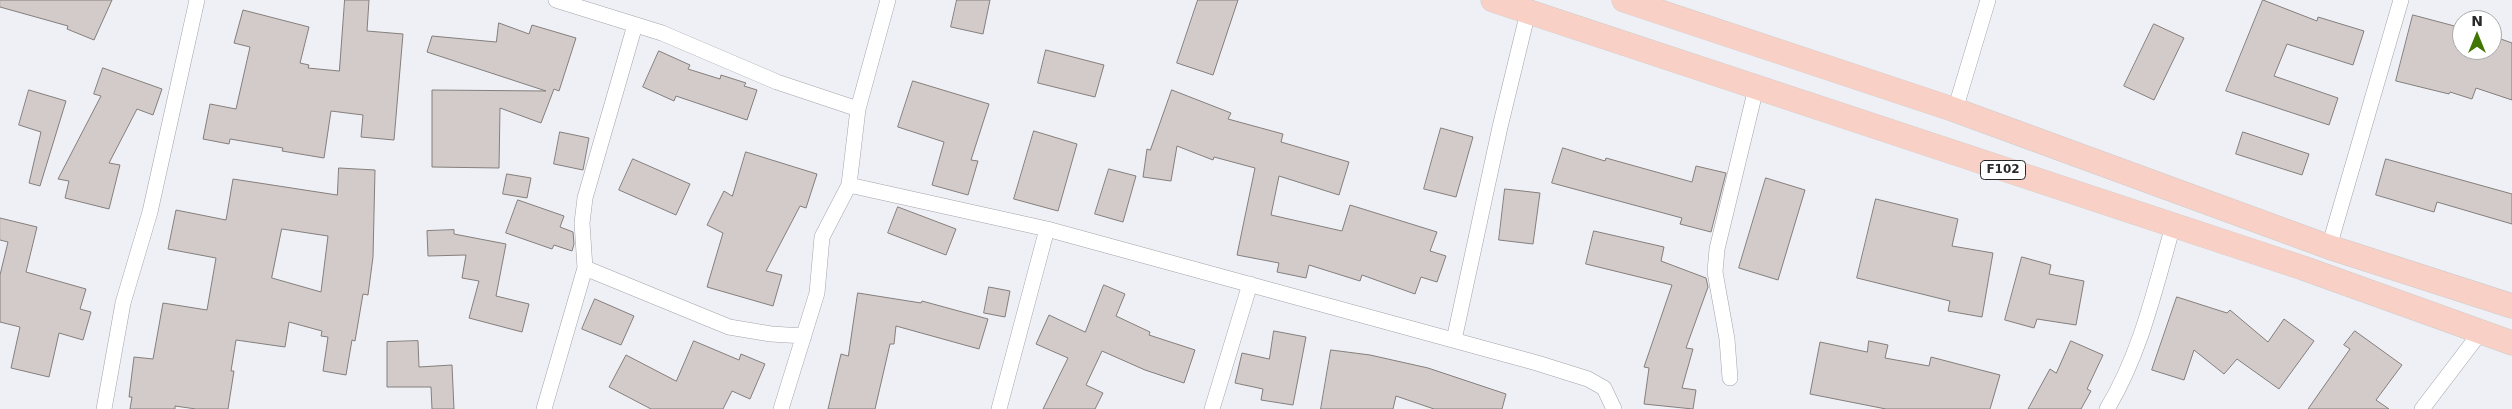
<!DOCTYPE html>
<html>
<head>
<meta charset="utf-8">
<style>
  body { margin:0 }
  #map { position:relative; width:2512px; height:409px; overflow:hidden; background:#eef0f5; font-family:"DejaVu Sans",sans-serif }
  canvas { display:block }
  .north { position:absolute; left:2452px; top:10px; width:50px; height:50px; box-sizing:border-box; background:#fff; border:1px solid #a9a9aa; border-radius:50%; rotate:0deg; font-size:14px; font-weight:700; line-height:20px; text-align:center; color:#29292b }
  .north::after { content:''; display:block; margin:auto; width:18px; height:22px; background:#407603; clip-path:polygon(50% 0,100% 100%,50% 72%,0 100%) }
</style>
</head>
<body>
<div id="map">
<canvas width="2512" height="409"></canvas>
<div class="north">N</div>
</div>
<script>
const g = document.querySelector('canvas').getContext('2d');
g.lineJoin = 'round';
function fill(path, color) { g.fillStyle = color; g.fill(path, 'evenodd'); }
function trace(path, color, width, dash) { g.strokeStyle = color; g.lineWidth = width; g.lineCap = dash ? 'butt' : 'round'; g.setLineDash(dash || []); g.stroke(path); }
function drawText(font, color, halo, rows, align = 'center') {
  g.font = font + ' "DejaVu Sans",sans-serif'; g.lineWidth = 5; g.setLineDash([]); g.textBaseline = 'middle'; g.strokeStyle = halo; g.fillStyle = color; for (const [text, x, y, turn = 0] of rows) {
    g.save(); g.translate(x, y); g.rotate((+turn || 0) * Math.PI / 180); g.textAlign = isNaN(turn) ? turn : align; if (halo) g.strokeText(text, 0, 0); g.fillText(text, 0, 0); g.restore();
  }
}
const building = new Path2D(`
  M0,0H112L94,40L67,29L68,26L0,7Z
  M345,0H369L367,31L403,34L394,140L361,137L363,115L331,111L324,158L282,151L283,148L230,139L229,144L203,139L210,104L236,109L250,47L234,43L243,10L309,27L300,63L309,65L308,68L339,71Z
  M957,0H990L983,34L951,27Z
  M1198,0H1238L1213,75L1177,63Z
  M2263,0L2317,21L2318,17L2364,31L2353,65L2287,44L2274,76L2338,98L2329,125L2226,91Z
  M2413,15L2462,28V50H2492V42L2497,44L2498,38L2512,43V100L2476,88L2472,99L2450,92L2449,94L2396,81Z
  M499,23L529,34L532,25L576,38L559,91L554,89L541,123L500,108L499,168L432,167V90L546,91L427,52L432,36L496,42Z
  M2154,24L2184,38L2154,100L2124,86Z
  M1046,50L1104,65L1095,97L1038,83Z
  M659,51L690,65L688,69L720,79L721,75L746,83L744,86L757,90L747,120L676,96L674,101L643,87Z
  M103,68L162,89L153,115L137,109L109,163L120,165L109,209L65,198L69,181L58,179L101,96L94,94Z
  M913,81L989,104L971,160L978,161L968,195L932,185L944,142L898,127Z
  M29,90L66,101L40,186L29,183L41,132L19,125Z
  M1172,90L1231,113L1228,119L1283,134L1281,142L1349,162L1339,195L1279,176L1271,215L1342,231L1350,205L1437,232L1430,251L1446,256L1437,282L1421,277L1415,294L1362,275L1360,281L1309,265L1306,278L1277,272L1279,263L1237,255L1255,168L1214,157L1213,160L1177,146L1171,181L1143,177L1147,149L1150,150Z
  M1441,128L1473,137L1456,197L1424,189Z
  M1034,131L1077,144L1058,211L1014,199Z
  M560,132L589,138L583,170L554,164Z
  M2243,132L2309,154L2302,175L2236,154Z
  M1563,148L1605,161L1606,158L1692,182L1696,166L1726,173L1711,232L1680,224L1682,218L1552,183Z
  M746,152L817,174L806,208L800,206L766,271L782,275L773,306L707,287L723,233L707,225L724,191L732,196Z
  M633,159L690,184L676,215L619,190Z
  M2386,159L2512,194V224L2437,202L2434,212L2376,195Z
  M339,168L375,170L373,257L368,295L363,294L355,341L352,340L346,375L323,371L328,337L321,336L322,331L289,322L285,347L236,340L231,371H234L228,409H196L175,406V409H130L132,397H129L134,357L153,359L163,303L207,310L216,258L168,249L176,210L226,220L233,179L337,195ZM282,229L328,236L321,292L272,278Z
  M1109,169L1136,176L1123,222L1095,214Z
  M507,174L531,178L527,198L503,194Z
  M1766,178L1805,190L1778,280L1739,268Z
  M1505,189L1540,193L1533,244L1499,240Z
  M1876,199L1958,219L1952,246L1993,253L1982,317L1948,311L1950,301L1857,278Z
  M518,200L564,216L560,227L573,232L574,244L572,251L554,245L552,249L506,233Z
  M898,207L956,229L946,255L888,233Z
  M0,218L37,227L26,272L86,289L80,309L91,312L83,340L59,333L49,377L11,368L20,327L0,322V275L8,242L0,240Z
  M454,230V234L506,244L496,296L529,304L522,332L469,318L479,281L462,278L466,255L428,256L427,231Z
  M1594,231L1664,247L1661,261L1706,278L1708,287L1686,348L1693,349L1682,388L1696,390L1693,409L1644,404L1649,368L1644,367L1672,285L1586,264Z
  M2022,257L2051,265L2049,274L2084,281L2076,325L2037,319L2034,328L2005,320Z
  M1104,285L1125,294L1116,316L1150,332L1149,335L1195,350L1184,383L1145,370L1102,351L1086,385L1103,393L1095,409H1043L1068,358L1036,344L1049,315L1085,332Z
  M989,287L1010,291L1005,317L984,313Z
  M858,293L921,303L922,301L988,319L979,349L896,326L894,344H890L875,409H828L841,354L848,356Z
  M2177,297L2227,313L2230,310L2268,342L2284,319L2314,341L2279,389L2237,359L2224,374L2194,350L2184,380L2152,370Z
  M595,299L634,316L621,345L582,329Z
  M1274,331L1306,337L1293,405L1261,400L1263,389L1235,383L1242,353L1269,359Z
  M2355,331L2402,365L2376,400L2389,409H2308L2350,349L2344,345Z
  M418,341L419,367L452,365L454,409H432L431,387H387V342Z
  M694,341L739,360L741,354L765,364L750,399L732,391L723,409H651L609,387L626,355L676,381Z
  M1869,341L1888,345L1885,358L1929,366L1931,357L2000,375L1990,409H1886L1810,394L1820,342L1867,352Z
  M2071,341L2103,355L2087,389L2091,391L2081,409H2028L2050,369L2056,373Z
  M1331,350L1370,355L1428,368L1506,394L1502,409H1434L1396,396L1393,409H1321Z`);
const street = new Path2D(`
  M556,0L662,33L777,82L858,109
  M1955,110L1988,0
  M849,185L1047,229L1537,363L1588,379L1604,388L1614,409
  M2329,247L2401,0
  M585,268L729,327L771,334L804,336
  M1454,340L1500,127L1528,12
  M1730,378L1727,339L1715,272L1717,249L1756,88
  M104,409L123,303L150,212L197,0
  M544,409L585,268L582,223L585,198L635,25
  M781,409L817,293L822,237L849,185L858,109L888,0
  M999,409L1047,229
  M1212,409L1250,284
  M2107,409C2141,353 2155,288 2173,226
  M2422,409L2480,333`);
const primary = new Path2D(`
  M1493,0L2303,268L2512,343
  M1624,0L1955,110L2329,247L2512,306`);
const shields = [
  [2003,170,45]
];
const shieldNames = [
  ["F102",2003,170]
];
fill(building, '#d2cbc9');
trace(building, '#847e7c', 1);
trace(street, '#a3a4aa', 16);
trace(primary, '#ccc', 25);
trace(street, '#fff', 15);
trace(primary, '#f8d0c6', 24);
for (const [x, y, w] of shields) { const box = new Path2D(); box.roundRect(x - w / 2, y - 9.5, w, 19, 4); g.fillStyle = '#fff'; g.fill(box); trace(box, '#29292b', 1); }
drawText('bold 12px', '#29292b', null, shieldNames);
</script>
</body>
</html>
